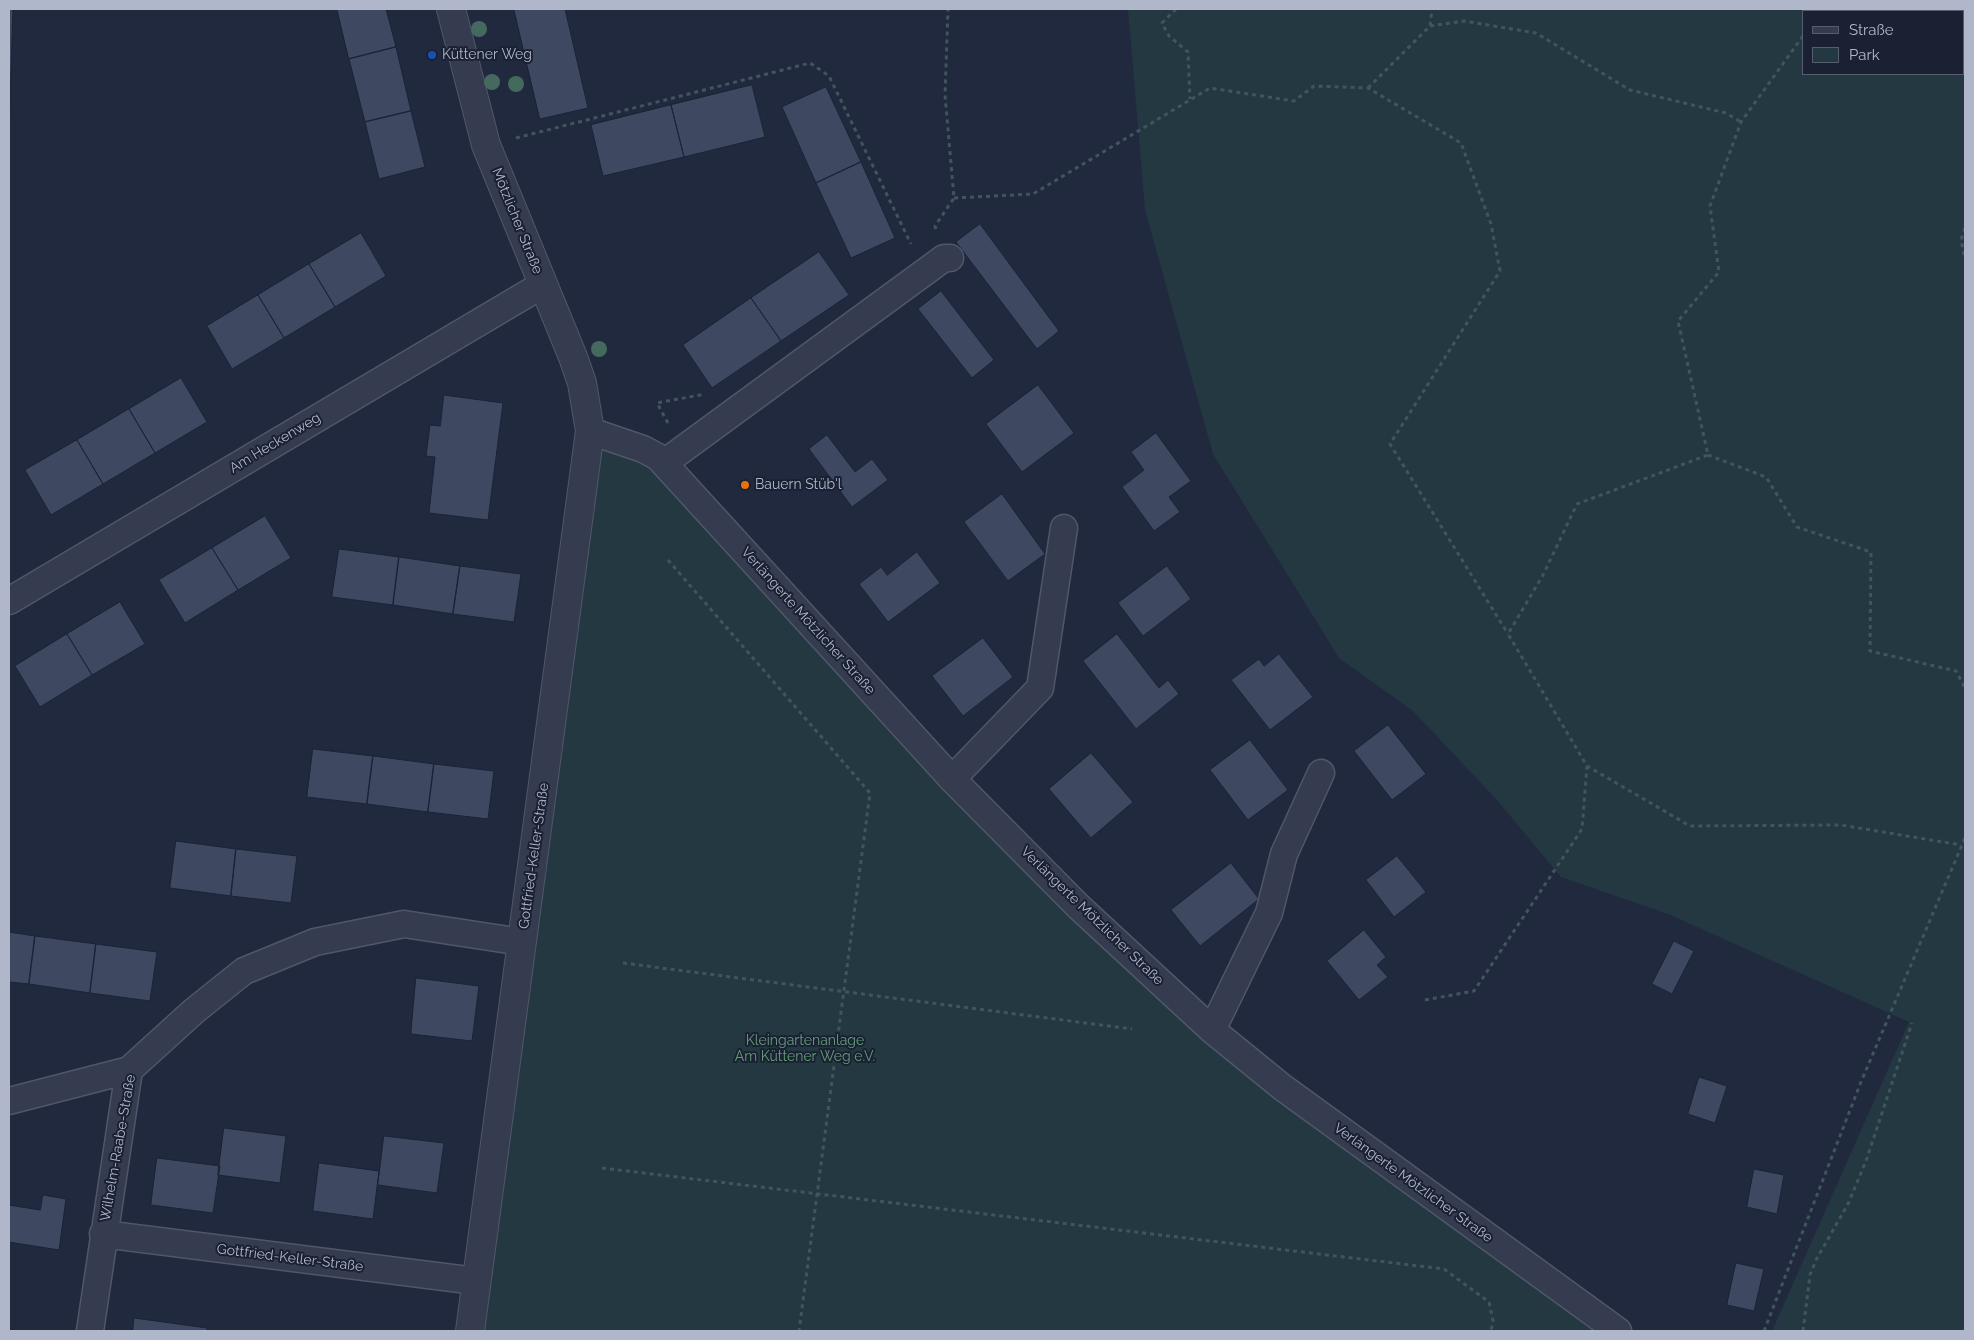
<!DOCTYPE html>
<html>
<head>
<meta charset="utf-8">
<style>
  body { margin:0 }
  #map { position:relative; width:1974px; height:1340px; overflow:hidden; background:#21293f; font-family:Raleway,sans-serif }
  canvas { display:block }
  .frame { position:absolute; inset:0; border:10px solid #b1b7ca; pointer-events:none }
  .legend { position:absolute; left:1802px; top:10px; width:162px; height:65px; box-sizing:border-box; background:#1a2133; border:1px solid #565d6f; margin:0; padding:6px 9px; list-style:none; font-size:15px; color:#b1b7ca }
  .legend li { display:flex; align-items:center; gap:10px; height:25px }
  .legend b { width:25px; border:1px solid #565d6f }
</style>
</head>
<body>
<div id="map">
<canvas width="1974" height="1340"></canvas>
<div class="frame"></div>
<ul class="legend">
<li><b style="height:6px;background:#353c4f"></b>Straße</li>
<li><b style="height:14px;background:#233840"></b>Park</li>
</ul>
</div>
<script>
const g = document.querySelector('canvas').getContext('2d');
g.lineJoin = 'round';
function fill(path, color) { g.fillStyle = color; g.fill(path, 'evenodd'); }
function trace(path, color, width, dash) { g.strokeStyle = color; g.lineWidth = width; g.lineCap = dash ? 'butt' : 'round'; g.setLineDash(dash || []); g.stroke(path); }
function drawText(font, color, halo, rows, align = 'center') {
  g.font = font + ' Raleway,sans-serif'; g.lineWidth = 4; g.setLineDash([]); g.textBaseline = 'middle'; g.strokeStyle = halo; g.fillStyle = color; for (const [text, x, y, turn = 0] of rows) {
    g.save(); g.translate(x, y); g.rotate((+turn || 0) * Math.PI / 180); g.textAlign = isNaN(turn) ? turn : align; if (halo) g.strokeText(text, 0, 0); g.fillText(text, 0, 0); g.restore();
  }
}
const green = new Path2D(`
  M1128,9H1965V1331H1772L1909,1022L1668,914L1561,877L1497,800L1413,711L1339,658L1213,454L1145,210ZM1803,11H1963V74H1803Z
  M601,448L649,465L1071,916L1598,1331H482Z`);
const building = new Path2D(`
  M9,9H13L9,133Z
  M337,9H386L396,47L349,59Z
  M514,9H565L588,108L540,119Z
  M396,47L411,111L365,122L349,59Z
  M752,85L765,137L684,157L671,105Z
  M826,87L861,162L816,183L782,107Z
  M671,105L684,157L603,176L591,125Z
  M411,111L425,167L379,179L365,122Z
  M861,162L895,238L851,258L816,183Z
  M980,224L1059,331L1037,349L956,242Z
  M361,233L386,276L335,307L309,264Z
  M819,252L849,295L781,341L751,298Z
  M309,264L335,307L284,338L258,295Z
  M941,291L994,360L972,378L918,309Z
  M258,295L284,338L232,369L207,326Z
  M751,298L781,341L712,388L683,345Z
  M181,378L207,422L155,453L129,409Z
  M1038,385L1074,433L1022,472L986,424Z
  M444,395L503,403L488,520L429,513L435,457L426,456L430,425L440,426Z
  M129,409L155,453L103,484L77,440Z
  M1156,433L1191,481L1169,497L1180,512L1154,531L1122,487L1144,470L1131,452Z
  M827,435L855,472L872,459L888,480L852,507L809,449Z
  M77,440L103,484L51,515L25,470Z
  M1002,494L1045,554L1008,581L964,522Z
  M265,516L291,558L238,590L212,548Z
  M212,548L238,590L185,623L159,580Z
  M339,549L399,557L393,605L332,597Z
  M917,552L940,583L888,622L859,584L881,567L887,575Z
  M399,557L460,566L453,614L393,605Z
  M460,566L521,574L514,622L453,614Z
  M1167,566L1191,599L1143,636L1118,603Z
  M120,602L145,644L92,675L67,634Z
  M67,634L92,675L40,707L15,666Z
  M1117,634L1159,688L1168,680L1179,694L1136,729L1083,661Z
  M983,638L1013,677L963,716L932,676Z
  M1279,654L1313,697L1270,730L1231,680L1259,659L1264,666Z
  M1388,725L1426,774L1392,800L1354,751Z
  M1250,740L1288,790L1248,820L1210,770Z
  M313,749L373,756L367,804L307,797Z
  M1091,753L1133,802L1091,838L1049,789Z
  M373,756L434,764L428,812L367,804Z
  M434,764L494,771L488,819L428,812Z
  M176,841L236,849L231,896L170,888Z
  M236,849L297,856L291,903L231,896Z
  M1397,856L1426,892L1394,917L1366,880Z
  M1231,863L1259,899L1200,946L1171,910Z
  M1364,930L1386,957L1377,965L1388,977L1359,1000L1327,961Z
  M9,932L35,936L29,984L9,982Z
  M35,936L96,944L90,993L29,984Z
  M1674,941L1694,951L1672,994L1652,984Z
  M96,944L157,952L150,1001L90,993Z
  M416,978L479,986L472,1041L411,1034Z
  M1699,1077L1727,1086L1715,1123L1688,1114Z
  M224,1128L286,1136L280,1183L218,1175Z
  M384,1136L444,1143L437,1193L378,1185Z
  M157,1158L220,1166L213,1213L151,1205Z
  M319,1163L379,1171L373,1219L313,1211Z
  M1754,1169L1784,1175L1777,1214L1747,1207Z
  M43,1195L66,1199L59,1250L9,1242V1205L40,1210Z
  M1736,1263L1764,1269L1754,1311L1727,1305Z
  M134,1318L207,1328V1331H133Z`);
const path = new Path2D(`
  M1176,9L1162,23L1169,36L1188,52L1190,99
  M1934,9L1935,11
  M1820,11L1822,9
  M1430,26L1464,21L1536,33L1630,90L1726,113L1741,122
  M1803,36L1741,122L1710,206L1719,272L1678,321L1708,455L1577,504L1543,575L1508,634L1587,766L1690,826L1841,825L1961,845
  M1963,48L1965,51
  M1368,88L1430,26L1432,9
  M516,138L810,63L829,76L911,244
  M954,198L1033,194L1210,88L1294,101L1314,86L1368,88L1461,143L1491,224L1500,271L1390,444L1508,634
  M1965,228L1961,240L1965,259
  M936,229L935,226L954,198L945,95L948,9
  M668,423L657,403L705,394
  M1708,455L1766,477L1797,527L1871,552L1870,651L1956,671L1965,688
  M668,560L870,793L799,1331
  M623,963L1132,1029
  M1425,1000L1474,991L1582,829L1587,766
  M602,1168L1444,1269L1489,1302L1493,1321L1491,1331
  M1764,1331L1861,1082L1965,838
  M1803,1331L1810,1275L1816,1260L1848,1204L1866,1161L1912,1023`);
const minor = new Path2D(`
  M590,431L643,449L658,457L952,779L1079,907L1212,1030L1282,1087L1618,1331
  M664,463L944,258H950
  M9,601L542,285
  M952,779L1040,688L1064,528
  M1212,1030L1269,913L1284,854L1321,773
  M9,1101L129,1070
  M103,1234L476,1281
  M90,1331L129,1070L194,1011L244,971L315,942L404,924L522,942`);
const tertiary = new Path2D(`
  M451,9L486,145L573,357L582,383L590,431L470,1331`);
const trees = [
  [479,29],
  [492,82],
  [516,84],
  [599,349]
];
const markers = [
  [432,55,5,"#1a4fb4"],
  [745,485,5,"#e8710a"]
];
const poiNames = [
  ["Küttener Weg",442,55],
  ["Bauern Stüb'l",755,485]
];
const streetNames = [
  ["Mötzlicher Straße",517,221,68],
  ["Am Heckenweg",275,443,-31],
  ["Verlängerte Mötzlicher Straße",808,621,48],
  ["Gottfried-Keller-Straße",534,856,-82],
  ["Verlängerte Mötzlicher Straße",1092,916,44],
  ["Wilhelm-Raabe-Straße",118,1148,-80],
  ["Verlängerte Mötzlicher Straße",1413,1183,36],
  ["Gottfried-Keller-Straße",290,1258,7]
];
const parkNames = [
  ["Kleingartenanlage",805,1041],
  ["Am Küttener Weg e.V.",805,1057]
];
fill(green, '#233840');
fill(building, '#3f4861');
trace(building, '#1c2335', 1);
trace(minor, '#505769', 29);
trace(tertiary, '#505769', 30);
trace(path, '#41555d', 3, [4, 4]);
trace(minor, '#353c4f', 26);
trace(tertiary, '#353c4f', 28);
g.fillStyle = '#46695f';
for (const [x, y] of trees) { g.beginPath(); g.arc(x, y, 8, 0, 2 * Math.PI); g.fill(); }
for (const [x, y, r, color] of markers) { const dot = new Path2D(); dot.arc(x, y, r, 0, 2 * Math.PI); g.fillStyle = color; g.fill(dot); trace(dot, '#1a2133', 2); }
drawText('14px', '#b1b7ca', '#1a2133', poiNames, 'left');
drawText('14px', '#b1b7ca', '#1a2133', streetNames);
drawText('14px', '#659d7a', '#1a2133', parkNames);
</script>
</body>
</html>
